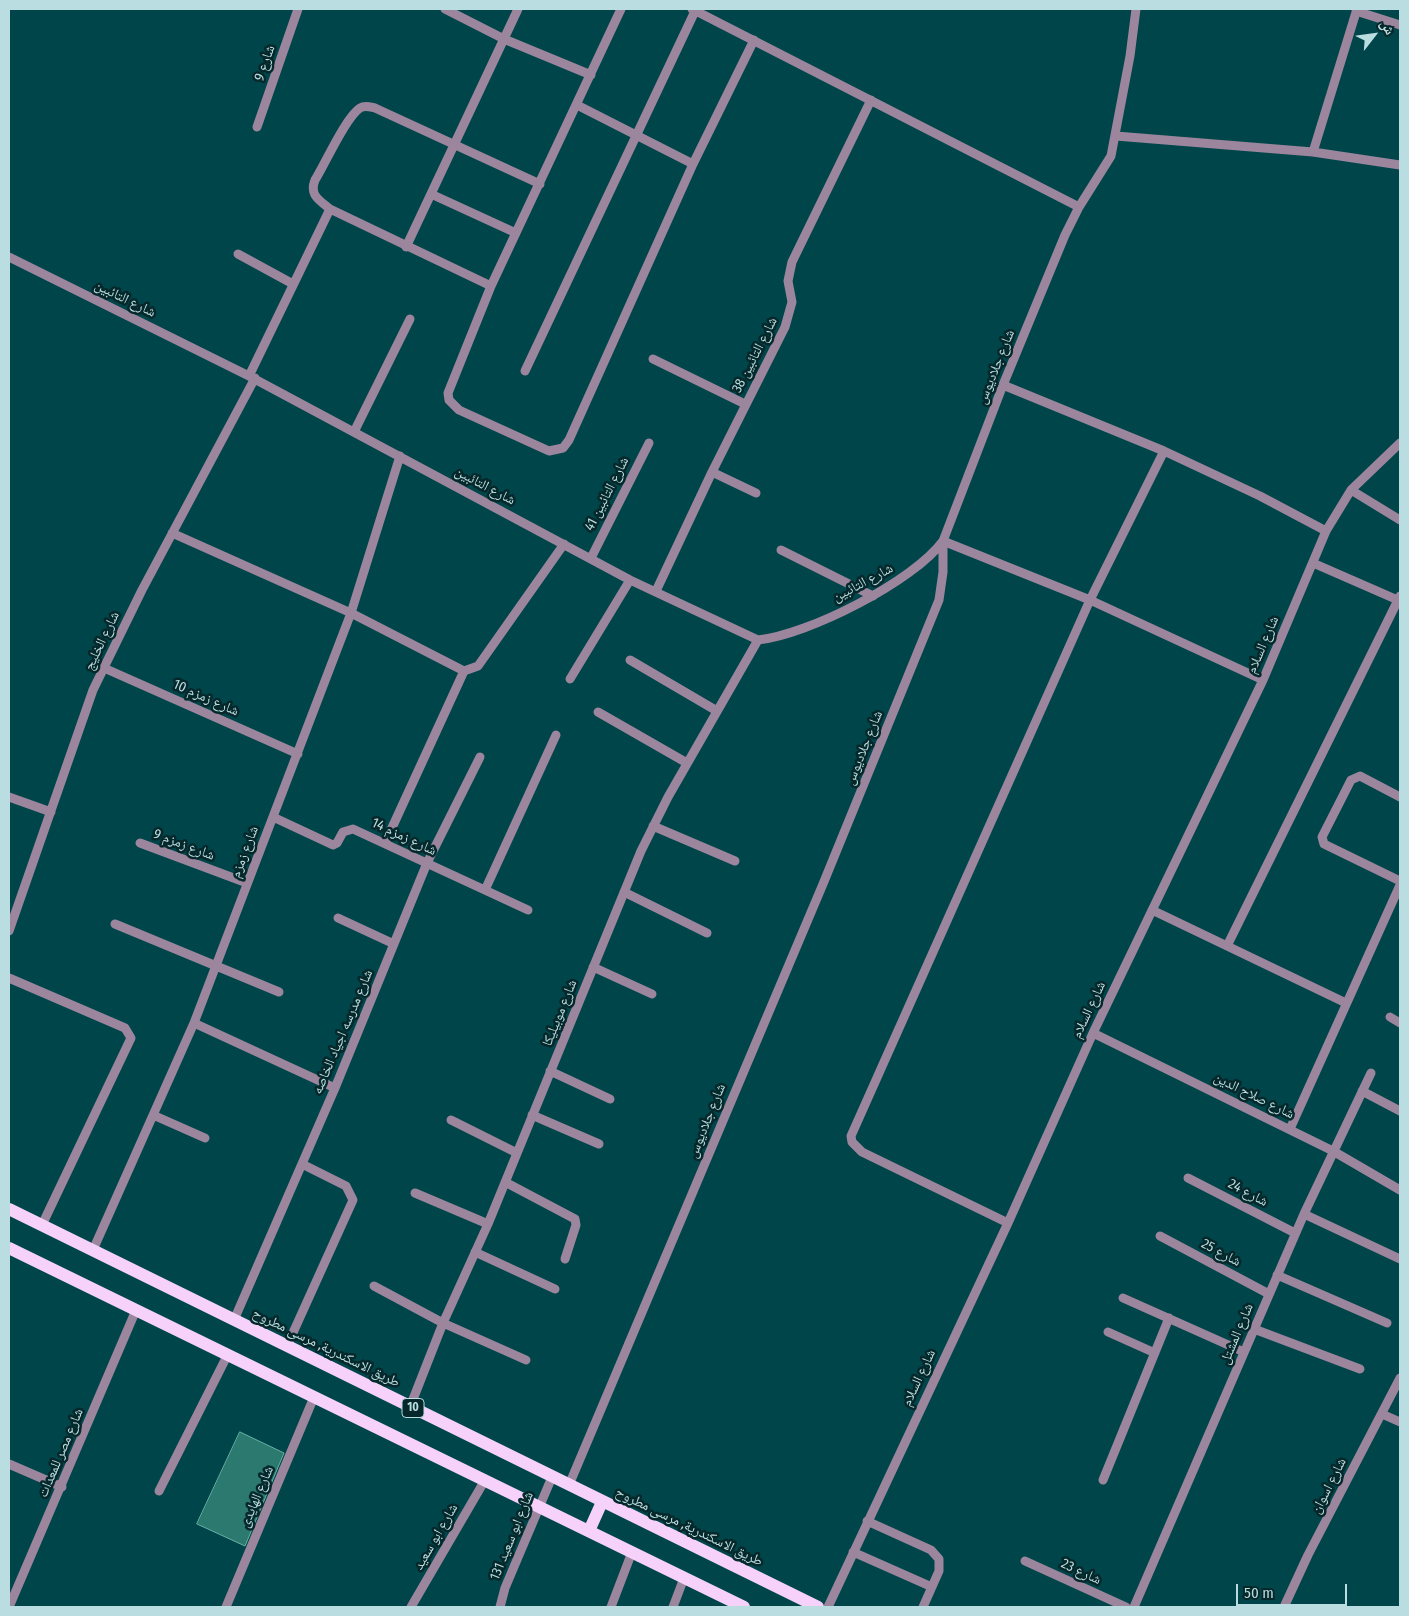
<!DOCTYPE html>
<html>
<head>
<meta charset="utf-8">
<style>
  body { margin:0 }
  #map { position:relative; width:1409px; height:1616px; overflow:hidden; background:#00454a; font-family:"Fira Sans Condensed","Noto Naskh Arabic",sans-serif }
  canvas { display:block }
  .frame { position:absolute; inset:0; border:10px solid #b9dde1; pointer-events:none }
  .north { position:absolute; left:1349px; top:10px; width:50px; height:50px; -webkit-text-stroke:4px #06282b; paint-order:stroke; rotate:60deg; font-size:14px; font-weight:700; line-height:20px; text-align:center; color:#b9dde1 }
  .north::after { content:''; display:block; margin:auto; width:18px; height:22px; background:#b9dde1; clip-path:polygon(50% 0,100% 100%,50% 72%,0 100%) }
  .scale { position:absolute; left:1236px; top:1584px; width:111px; height:22px; box-sizing:border-box; border:2px solid #b9dde1; border-top:0; padding-left:6px; font-size:15px; line-height:18px; white-space:nowrap; color:#b9dde1; -webkit-text-stroke:4px #06282b; paint-order:stroke }
</style>
</head>
<body>
<div id="map">
<canvas width="1409" height="1616"></canvas>
<div class="frame"></div>
<div class="north">ش</div>
<div class="scale">50 m</div>
</div>
<script>
const g = document.querySelector('canvas').getContext('2d');
g.lineJoin = 'round';
function fill(path, color) { g.fillStyle = color; g.fill(path, 'evenodd'); }
function trace(path, color, width, dash) { g.strokeStyle = color; g.lineWidth = width; g.lineCap = dash ? 'butt' : 'round'; g.setLineDash(dash || []); g.stroke(path); }
function drawText(font, color, halo, rows, align = 'center') {
  g.font = font + ' "Fira Sans Condensed","Noto Naskh Arabic",sans-serif'; g.lineWidth = 5; g.setLineDash([]); g.textBaseline = 'middle'; g.strokeStyle = halo; g.fillStyle = color; for (const [text, x, y, turn = 0] of rows) {
    g.save(); g.translate(x, y); g.rotate((+turn || 0) * Math.PI / 180); g.textAlign = isNaN(turn) ? turn : align; if (halo) g.strokeText(text, 0, 0); g.fillText(text, 0, 0); g.restore();
  }
}
const building = new Path2D(`
  M240,1432L284,1453L245,1546L197,1524Z`);
const minor = new Path2D(`
  M445,9L504,39L591,75
  M621,9L491,286L448,393L449,400L459,410L549,451L563,448L569,440L693,164L754,40
  M692,9L1079,207
  M1356,11L1400,25
  M577,105L693,164
  M257,127L298,9
  M1116,136L1313,152L1400,165
  M1313,152L1357,9
  M431,194L516,233
  M406,247L518,9
  M238,254L293,284
  M9,257L249,376L630,580L758,640C808,635 914,581 943,541L1090,600L1263,680
  M491,286L330,209C319,200 309,195 315,180C325,164 346,117 360,108C365,105 370,107 375,108L540,184
  M653,359L745,404
  M525,371L696,9
  M249,376L330,209
  M1003,385L1164,451L1260,496L1326,531
  M354,432L410,319
  M712,472L756,493
  M1351,490L1400,520
  M172,533L351,613L464,671L478,666L564,544
  M781,550L873,596
  M591,558L649,443
  M1313,563L1400,601
  M656,591L712,472L785,327L792,302L788,281L792,262L871,100
  M630,660L717,711
  M104,668L298,754
  M570,679L630,580
  M598,712L687,763
  M9,797L51,812
  M1400,797L1360,776L1351,780L1322,837L1324,844L1400,881
  M273,817L333,845L337,843L343,832L353,829L528,910
  M653,826L735,861
  M140,843L247,883
  M385,843L464,671
  M485,890L556,735
  M624,892L707,933
  M1152,910L1346,1003
  M338,918L394,944
  M115,924L279,992
  M9,931L93,690L142,590L255,378
  M1227,946L1400,596
  M593,967L652,994
  M9,978L125,1028L131,1038L42,1225
  M1390,1017L1400,1023
  M194,1023L335,1088
  M1093,1033L1333,1151L1400,1190
  M550,1071L610,1099
  M1362,1091L1400,1111
  M153,1115L205,1138
  M532,1115L599,1144
  M451,1120L517,1153
  M1290,1129L1400,885
  M1188,1178L1295,1233
  M505,1182L575,1219L576,1225L565,1259
  M415,1193L488,1224
  M1304,1214L1400,1259
  M1008,1223L862,1152L852,1142L851,1136L1090,600L1164,451
  M1160,1236L1269,1294
  M93,1250L194,1023L351,613L400,456
  M475,1252L555,1289
  M1277,1275L1387,1323
  M374,1286L443,1323L526,1360
  M1123,1298L1244,1352
  M234,1320L335,1088L427,863L480,757
  M1254,1329L1360,1369
  M1108,1332L1155,1353
  M287,1346L353,1200L346,1186L302,1164
  M410,1407L443,1323L488,1224L641,851L668,797L758,640
  M1382,1414L1400,1422
  M9,1464L62,1487
  M1103,1480L1169,1318
  M569,1485L823,884L939,600L943,572V541L1003,385L1065,235L1079,207L1111,156L1130,56L1136,9
  M159,1491L228,1354
  M867,1521L931,1550L939,1559V1571L923,1607
  M853,1552L932,1587
  M1025,1561L1126,1607
  M9,1607L136,1310
  M226,1607L314,1397
  M411,1607L485,1480
  M500,1607L505,1588L552,1477
  M611,1607L632,1552
  M673,1607L684,1578
  M828,1607L1008,1223L1093,1033L1263,680L1326,531L1351,490L1400,443
  M1134,1607L1304,1214L1371,1073
  M1284,1607L1308,1555L1400,1378`);
const major = new Path2D(`
  M9,1209L818,1607
  M9,1248L744,1607
  M589,1531L602,1502`);
const shields = [
  [413,1408,22]
];
const shieldNames = [
  ["10",413,1408]
];
const streetNames = [
  ["شارع 9",265,63,-71],
  ["شارع التائبين",125,299,26],
  ["شارع التائبين 38",755,355,-63],
  ["شارع جلاديوس",996,367,-68],
  ["شارع التائبين",485,486,28],
  ["شارع التائبين 41",607,494,-63],
  ["شارع التائبين",863,583,-28],
  ["شارع الخليج",102,641,-64],
  ["شارع السلام",1263,645,-67],
  ["شارع زمزم 10",206,698,24],
  ["شارع جلاديوس",864,748,-68],
  ["شارع زمزم 14",404,837,25],
  ["شارع زمزم 9",184,845,21],
  ["شارع زمزم",245,852,-69],
  ["شارع السلام",1089,1010,-65],
  ["شارع موبيليكا",560,1013,-68],
  ["شارع مدرسه اجياد الخاصه",343,1032,-67],
  ["شارع صلاح الدين",1254,1096,26],
  ["شارع جلاديوس",707,1121,-68],
  ["شارع 24",1248,1193,28],
  ["شارع 25",1221,1253,28],
  ["شارع المشتل",1237,1334,-67],
  ["طريق الاسكندرية, مرسى مطروح",326,1348,26],
  ["شارع السلام",919,1378,-65],
  ["شارع مصر للمعدات",61,1453,-67],
  ["شارع اسوان",1329,1486,-63],
  ["شارع الهايدى",257,1497,-67],
  ["طريق الاسكندرية, مرسى مطروح",689,1527,26],
  ["شارع ابو سعيد 131",512,1536,-68],
  ["شارع ابو سعيد",436,1537,-60],
  ["شارع 23",1081,1572,25]
];
fill(building, '#2b796f');
trace(building, '#66b1a5', 1);
trace(minor, '#9c869e', 9);
trace(major, '#f6d2fa', 12);
for (const [x, y, w] of shields) { const box = new Path2D(); box.roundRect(x - w / 2, y - 9.5, w, 19, 4); g.fillStyle = '#06282b'; g.fill(box); trace(box, '#b9dde1', 1); }
drawText('bold 12px', '#b9dde1', null, shieldNames);
drawText('14px', '#b9dde1', '#06282b', streetNames);
</script>
</body>
</html>
